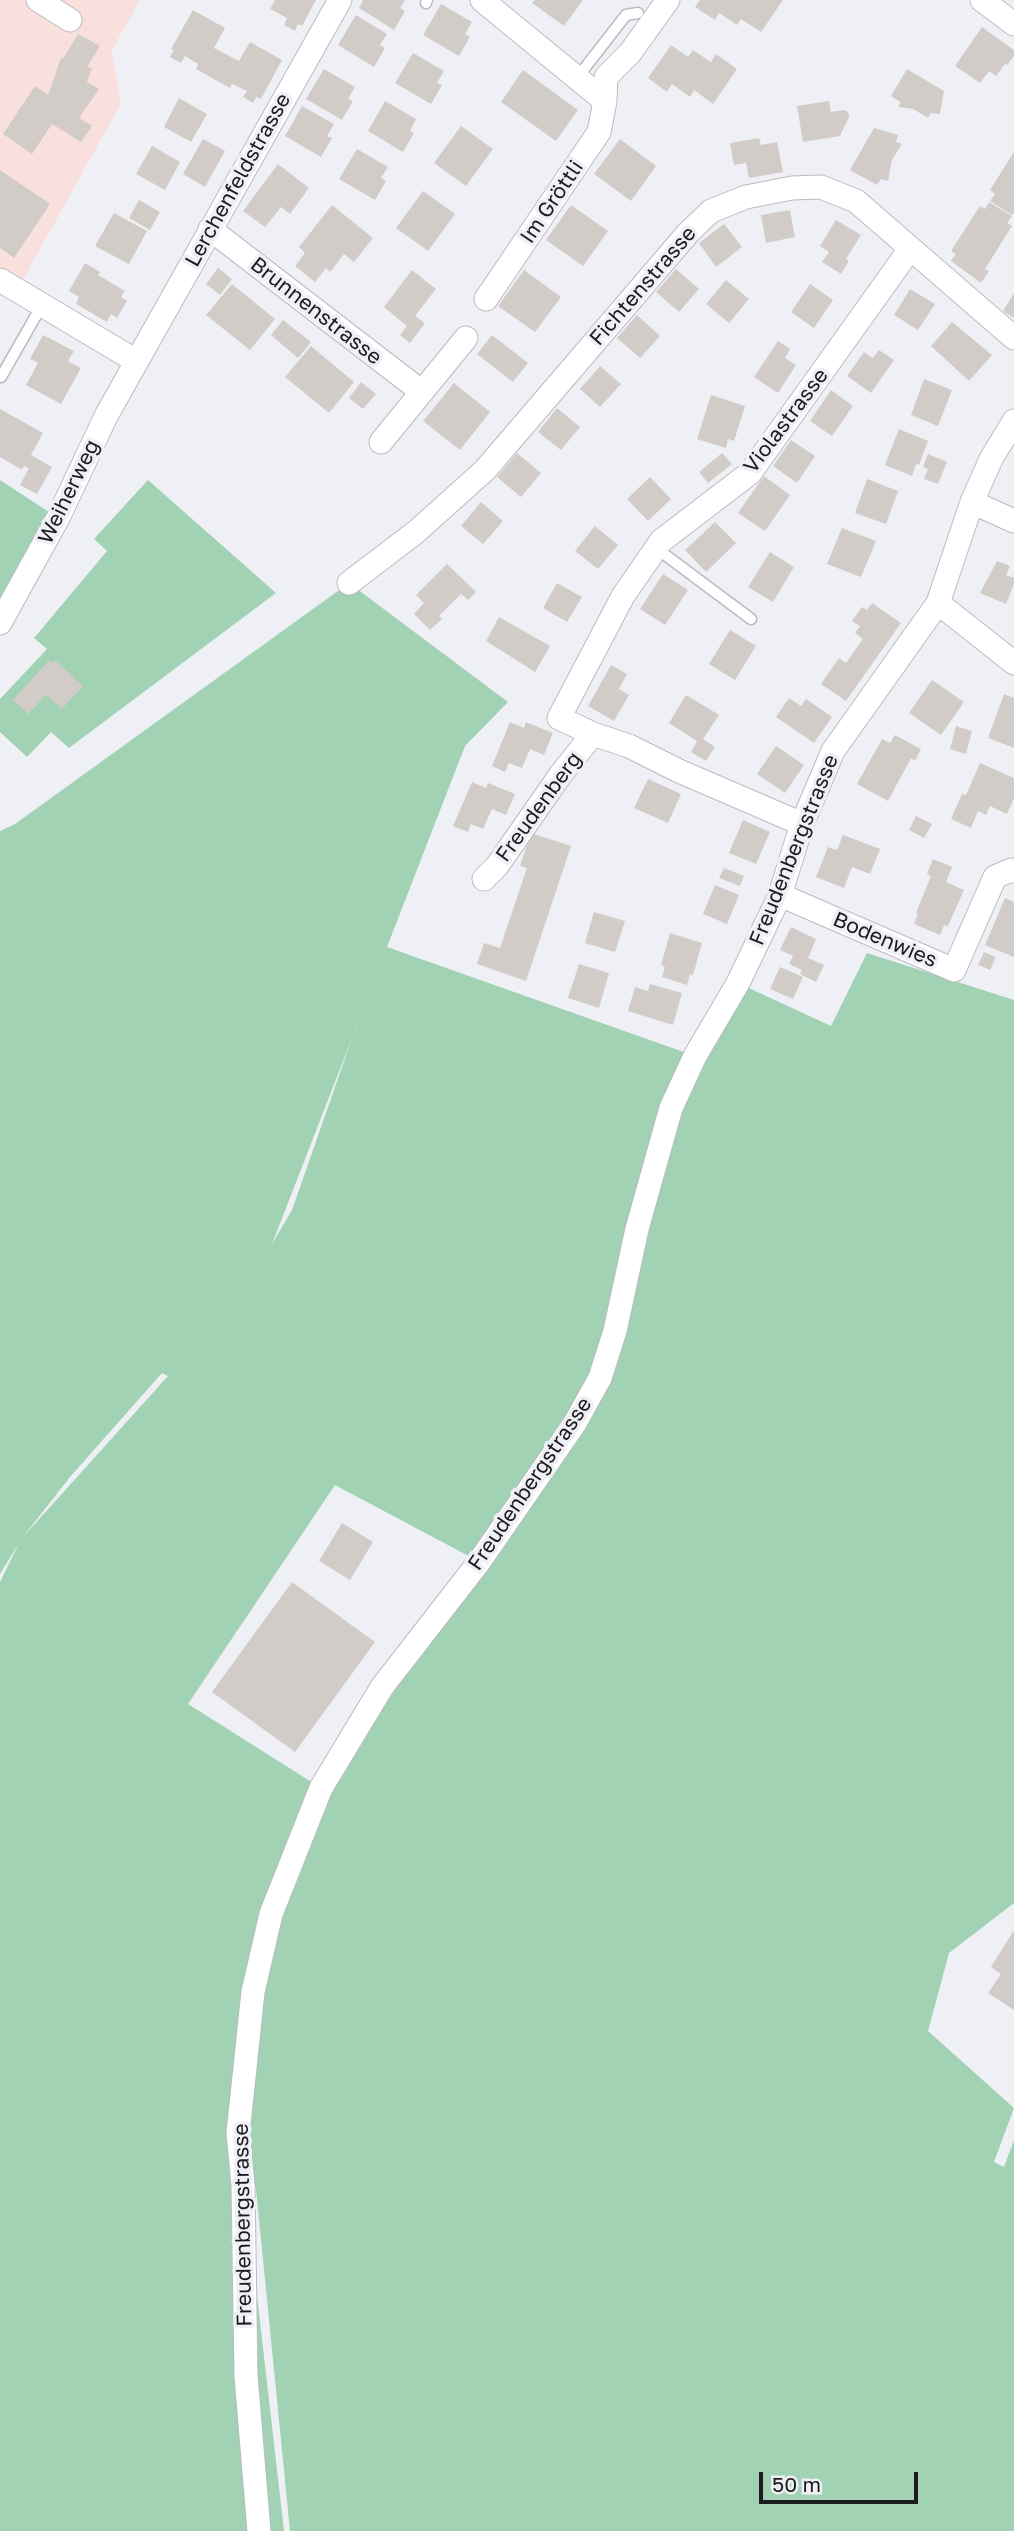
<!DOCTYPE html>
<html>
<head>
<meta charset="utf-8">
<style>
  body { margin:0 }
  #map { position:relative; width:1014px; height:2531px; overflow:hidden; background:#eff0f6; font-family:"Golos Text",sans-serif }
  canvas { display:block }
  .scale { position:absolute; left:759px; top:2472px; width:159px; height:32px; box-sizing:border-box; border:4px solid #1c1c1e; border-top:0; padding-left:9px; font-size:21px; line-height:24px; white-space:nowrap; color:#1c1c1e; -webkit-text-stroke:5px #eff0f6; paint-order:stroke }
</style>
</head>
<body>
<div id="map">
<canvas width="1014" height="2531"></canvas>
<div class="scale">50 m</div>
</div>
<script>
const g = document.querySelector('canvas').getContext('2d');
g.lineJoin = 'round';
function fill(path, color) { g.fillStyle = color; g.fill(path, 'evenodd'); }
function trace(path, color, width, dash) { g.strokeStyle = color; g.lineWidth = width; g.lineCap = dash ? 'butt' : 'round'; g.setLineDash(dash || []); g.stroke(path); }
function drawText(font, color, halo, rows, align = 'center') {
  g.font = font + ' "Golos Text",sans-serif'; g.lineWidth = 7; g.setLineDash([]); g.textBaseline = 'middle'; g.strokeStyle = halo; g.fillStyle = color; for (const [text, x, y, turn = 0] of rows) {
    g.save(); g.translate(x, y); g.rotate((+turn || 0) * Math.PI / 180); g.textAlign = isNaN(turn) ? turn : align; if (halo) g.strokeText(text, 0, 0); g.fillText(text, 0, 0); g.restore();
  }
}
const commercial = new Path2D(`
  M0,0H140L112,50L121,104L17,290L0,280Z`);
const green = new Path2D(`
  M0,480L58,518L0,620Z
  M148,480L276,593L69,748L51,732L27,757L0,732V699L47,649L34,638L107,551L94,539Z
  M349,583L508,702L465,746L387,947L695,1056L738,983L831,1026L867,953L1014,1000V1903L949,1953L928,2031L1014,2108L994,2162L1004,2167L1014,2140V2531H290L256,2189L239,2138L284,2531H0V1582L19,1543L0,1574V831L15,824ZM356,1027L292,1210L272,1244L356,1028ZM162,1373L168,1376L23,1537L70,1477ZM335,1485L478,1561L321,1788L188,1704Z`);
const building = new Path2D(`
  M275,0H316L302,26L298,24L295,31L284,25L287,18L270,9Z
  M363,0H405L400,8L405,11L394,30L359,8Z
  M535,0H583L564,26L532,3Z
  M700,0H783L761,32L741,19L737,25L719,13L715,20L695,7Z
  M441,4L472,22L465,34L470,37L459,56L423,35Z
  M193,10L225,28L214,48L239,61L250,42L282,60L261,99L256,97L253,103L243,97L247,91L232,84L230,88L196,69L198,64L185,56L181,63L170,57L174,50L171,49Z
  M356,15L387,34L380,45L385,48L374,67L338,45Z
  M982,27L1014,50V56L1007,65L1005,64L996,76L989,71L980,83L955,66Z
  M78,34L100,46L87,67L92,68L87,82L99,89L79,118L92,126L81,142L52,124L32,154L3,134L35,86L48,95L61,58L63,59Z
  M671,45L688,57L693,50L711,62L716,54L737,69L713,104L694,90L690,97L672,84L667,92L648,78Z
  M413,53L444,71L437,83L442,85L431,104L395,83Z
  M324,69L355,87L348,99L353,101L342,120L306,99Z
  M907,69L944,91L940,114L931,113L928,118L913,109L899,107L900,102L891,96Z
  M523,70L578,110L556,141L501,102Z
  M179,98L207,114L191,142L164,127Z
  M385,101L416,119L410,131L414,133L403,152L368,131Z
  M829,101L831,112L844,110L848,112L849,117L840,136L803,142L797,106Z
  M302,106L334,124L327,136L332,138L321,157L285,136Z
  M461,126L493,149L466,186L434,163Z
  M874,128L898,135L896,142L902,144L892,160L888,181L881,179L877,185L850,170Z
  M759,138L761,145L777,142L783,172L749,178L746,163L734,165L730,143Z
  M203,139L225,151L205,187L183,174Z
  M620,139L656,166L631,201L594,174Z
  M152,146L180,162L165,190L136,174Z
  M357,149L388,167L381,178L386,181L375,200L339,179Z
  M1014,152V213L1012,215L990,201L995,194L990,190Z
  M278,164L309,188L290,214L281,207L265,227L243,211Z
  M0,170L50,204L14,258L0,248Z
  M423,191L455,214L428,251L396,228Z
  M139,200L160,212L150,230L129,218Z
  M989,202L1012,216L1007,223L1012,226L985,269L989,271L981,283L951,261L956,254L951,251L980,206L985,209Z
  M332,205L373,238L354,262L344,254L330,272L326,268L315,282L295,266L305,253L299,247Z
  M571,205L608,231L583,266L546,240Z
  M790,210L795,237L766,243L761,215Z
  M114,213L147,231L129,264L95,246Z
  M836,220L861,235L846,259L849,261L841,274L822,262L829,252L820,246Z
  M724,224L742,247L716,267L699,243Z
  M85,263L100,272L98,275L125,291L121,297L127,301L117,318L111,314L107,322L76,304L79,297L69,291Z
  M218,268L232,279L220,295L206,284Z
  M676,269L699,289L679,312L656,292Z
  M412,270L436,289L415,316L425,323L410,343L400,335L407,326L384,307Z
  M524,270L561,297L535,332L498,306Z
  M726,280L749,299L729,323L706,304Z
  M232,284L275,319L250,350L206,315Z
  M810,284L833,300L814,328L791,312Z
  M910,289L935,304L918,330L894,315Z
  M1014,293V318L1003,311Z
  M637,315L660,336L640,358L617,338Z
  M283,320L311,342L298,358L271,335Z
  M952,322L992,355L969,381L931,346Z
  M43,335L74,351L68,361L81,368L61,404L26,385L38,363L30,359Z
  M492,335L528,363L513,382L477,354Z
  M778,341L790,349L785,358L796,365L778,393L754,377Z
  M311,346L354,382L329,413L285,377Z
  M879,350L894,360L871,393L847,376L864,352L873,358Z
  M600,366L621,384L600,407L580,389Z
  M924,379L952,390L938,426L911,415Z
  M361,382L376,394L363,409L349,398Z
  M454,383L490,412L460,450L423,421Z
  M831,390L853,406L832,436L810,421Z
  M711,395L745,406L734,441L728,439L726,448L697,439Z
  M557,408L580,427L561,450L538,432Z
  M0,409L43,433L31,455L52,467L37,494L20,485L29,468L24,466L22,470L0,457Z
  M899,429L928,441L919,465L916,464L912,476L885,465Z
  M791,440L815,456L797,483L773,466Z
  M517,453L541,473L521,497L497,477Z
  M722,453L732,464L708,483L699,472Z
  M928,454L947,462L938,484L924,479L928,469L923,467Z
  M764,476L790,495L765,531L738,513Z
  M650,477L671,499L648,521L627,499Z
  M867,479L898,491L886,524L855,513Z
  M481,502L503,521L483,544L461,526Z
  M715,522L736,543L706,572L685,550Z
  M595,526L618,545L598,569L575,551Z
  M842,528L876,541L861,577L827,564Z
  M770,552L794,567L773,602L748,587Z
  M997,561L1010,566L1006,575L1014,578V584L1006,604L980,593Z
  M447,564L476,592L468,600L461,594L439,616L442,619L430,630L414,614L424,603L416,595Z
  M663,574L688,590L665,625L640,609Z
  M557,583L582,597L567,622L543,608Z
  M872,603L901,623L846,701L821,684L839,658L846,663L863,639L855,633L860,626L852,621L862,607L867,610Z
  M499,617L550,646L535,672L486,641Z
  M730,630L756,646L735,680L709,664Z
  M49,660L52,663L55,660L83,686L62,709L46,695L28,714L13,700Z
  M611,665L627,674L619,689L629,695L614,721L588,706Z
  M932,680L964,702L941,735L909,713Z
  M1004,694L1014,698V748L988,738Z
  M686,695L719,715L703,739L715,747L706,761L691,752L697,741L669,723Z
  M789,698L801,706L806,699L832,717L814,743L776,717Z
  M510,722L524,728L526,722L553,733L544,755L530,749L522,768L509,763L505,772L492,766Z
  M956,726L972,731L966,754L950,749Z
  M895,735L921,749L915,761L911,758L888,801L857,784L882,739L890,743Z
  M776,746L804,765L785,793L757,774Z
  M980,763L1014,778V798L1007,814L990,806L986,815L978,811L971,828L951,819L962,794L966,795Z
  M648,779L681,794L668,823L634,808Z
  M472,782L486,788L488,783L515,794L506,815L492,809L483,829L471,824L468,832L453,826Z
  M916,816L932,824L924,838L909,830Z
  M743,820L770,832L756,864L729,853Z
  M531,833L571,846L526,981L477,964L484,943L500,948L527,868L520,866Z
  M843,835L880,849L870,874L852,867L844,888L816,877L828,847L837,850Z
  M933,859L952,867L946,882L964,890L948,926L944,925L940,935L914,924L918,914L916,913L931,876L927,874Z
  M724,868L744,876L740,886L719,878Z
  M715,885L739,895L727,924L703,914Z
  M1005,898L1014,902V957L985,945Z
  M594,912L625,921L615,952L585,943Z
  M791,927L816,939L808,958L824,965L816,982L800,974L802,970L789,964L793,956L780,950Z
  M670,933L702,943L693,975L690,974L687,985L662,977L665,967L661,965Z
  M984,952L996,957L990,970L978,965Z
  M579,964L609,973L599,1008L568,998Z
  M780,967L803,977L793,999L770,989Z
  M650,984L682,993L673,1025L628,1011L635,987L648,991Z
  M342,1523L373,1542L350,1580L319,1561Z
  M292,1582L375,1642L295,1752L212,1692Z
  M1014,1930V2010L988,1993L1001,1974L991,1967Z`);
const lane = new Path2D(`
  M426,3L427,0
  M577,78L626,15L638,13
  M1,377L42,305
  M656,548L751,619`);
const street = new Path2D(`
  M38,0L70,20
  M482,0L605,101
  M982,0L1014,24
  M210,229L422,392
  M0,280L136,361
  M486,299L599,132L605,101L606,77L630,53L668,0
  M381,442L466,338
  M972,502L1014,521
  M349,583L416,532L485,470L688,233L711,211L746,197L792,188L821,187L856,201L1014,338
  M938,603L1014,663
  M0,623L58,518L106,416L340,0
  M802,824L679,771L629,746L593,734L559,718L623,596L661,541L750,473L910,249
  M484,879L497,866L561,774L593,734
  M780,895L954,970L995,877L1011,870L1014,871
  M259,2531L246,2376L243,2185L238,2133L253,1992L271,1914L321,1788L382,1687L479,1562L575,1423L600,1378L615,1331L637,1229L671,1108L695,1056L738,983L780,895L802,824L833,751L938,603L972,502L991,459L1014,421`);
const streetNames = [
  ["Lerchenfeldstrasse",238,180,-61],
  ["Im Gröttli",552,202,-56],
  ["Fichtenstrasse",643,286,-49],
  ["Brunnenstrasse",316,311,38],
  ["Violastrasse",786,421,-53],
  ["Weiherweg",69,492,-64],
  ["Freudenberg",539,807,-54],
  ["Freudenbergstrasse",794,850,-68],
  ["Bodenwies",885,940,23],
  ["Freudenbergstrasse",530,1484,-56],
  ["Freudenbergstrasse",243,2225,-91]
];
fill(commercial, '#fae0dc');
fill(green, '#a1d2b3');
fill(building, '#d1ccc7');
trace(lane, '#babbc1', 13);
trace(street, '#babbc1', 25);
trace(lane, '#fff', 10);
trace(street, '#fff', 23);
drawText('21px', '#1c1c1e', '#eff0f6', streetNames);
</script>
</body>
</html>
